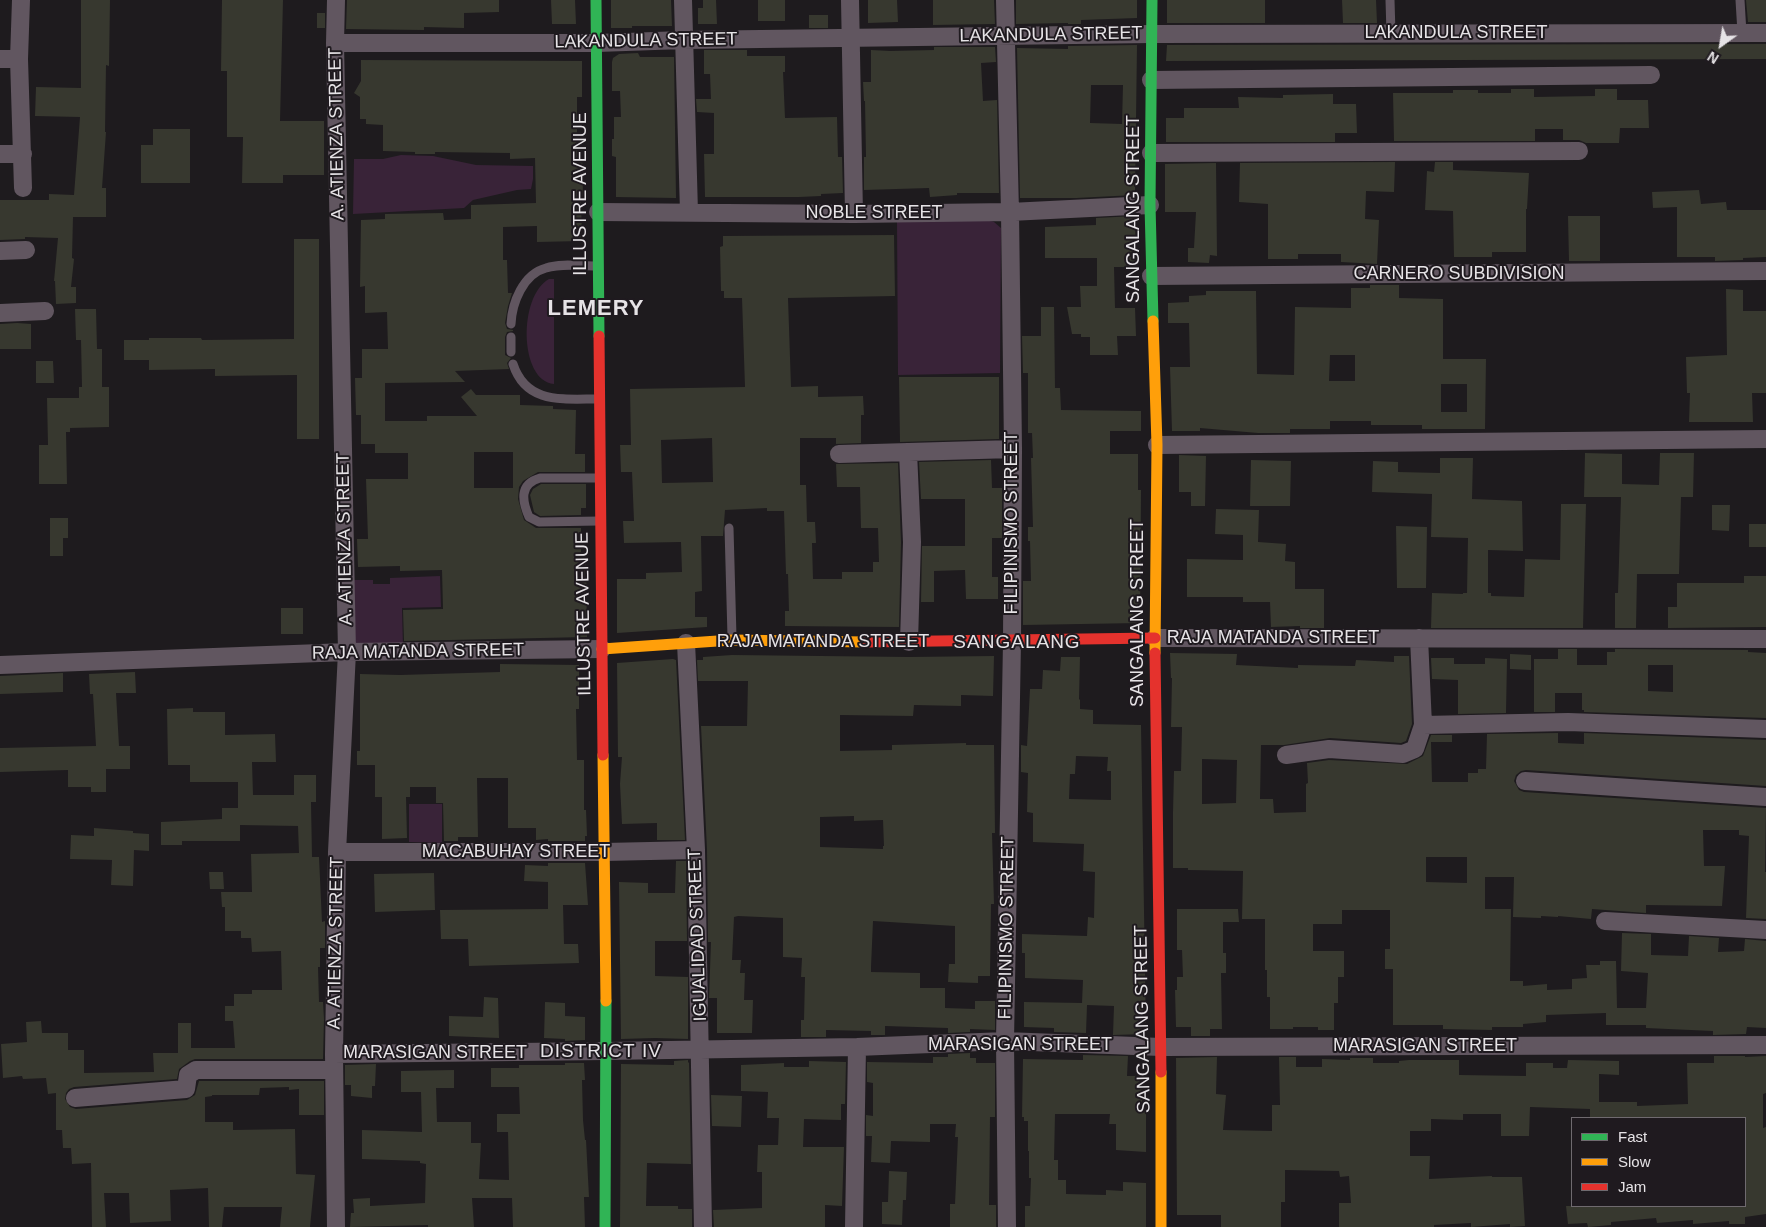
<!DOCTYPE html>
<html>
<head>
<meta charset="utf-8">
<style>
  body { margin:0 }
  #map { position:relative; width:1766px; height:1227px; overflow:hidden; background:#1e1b1e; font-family:Helvetica,sans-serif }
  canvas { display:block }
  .legend { position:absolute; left:1571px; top:1117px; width:175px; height:90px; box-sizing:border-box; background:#1f1a1f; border:1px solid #6f6a6f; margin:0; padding:6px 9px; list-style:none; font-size:15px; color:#e6e3e6 }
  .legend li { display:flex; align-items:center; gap:10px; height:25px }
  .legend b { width:25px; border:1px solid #6f6a6f }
  .north { position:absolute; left:1696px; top:20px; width:50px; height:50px; -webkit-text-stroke:4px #1f1a1f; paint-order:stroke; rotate:212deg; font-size:14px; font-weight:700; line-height:20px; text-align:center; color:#e6e3e6 }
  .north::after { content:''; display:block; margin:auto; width:18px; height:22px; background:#e6e3e6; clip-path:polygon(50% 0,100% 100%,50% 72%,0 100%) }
</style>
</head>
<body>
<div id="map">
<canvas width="1766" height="1227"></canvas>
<ul class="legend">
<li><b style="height:6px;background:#30b455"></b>Fast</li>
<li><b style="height:6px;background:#ff9f0a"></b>Slow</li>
<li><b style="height:6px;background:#e5322d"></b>Jam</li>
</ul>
<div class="north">N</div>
</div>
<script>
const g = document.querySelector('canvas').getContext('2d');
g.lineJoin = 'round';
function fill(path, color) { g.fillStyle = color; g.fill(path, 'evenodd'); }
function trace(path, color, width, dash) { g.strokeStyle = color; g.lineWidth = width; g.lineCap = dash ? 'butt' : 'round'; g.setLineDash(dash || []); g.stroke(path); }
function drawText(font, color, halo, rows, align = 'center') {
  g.font = font + ' Helvetica,sans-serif'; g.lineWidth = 4; g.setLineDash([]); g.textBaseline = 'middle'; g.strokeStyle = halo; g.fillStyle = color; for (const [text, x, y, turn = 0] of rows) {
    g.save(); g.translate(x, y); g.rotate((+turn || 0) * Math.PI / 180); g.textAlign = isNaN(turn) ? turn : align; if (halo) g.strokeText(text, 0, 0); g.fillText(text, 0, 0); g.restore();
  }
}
const green = new Path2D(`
  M401,155L433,156L476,165L533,166V179L531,189L517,190L473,200L464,208L353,214L354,159H383Z
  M987,220L994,222L1001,228L1000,373L898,375L897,222Z
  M549,279H554V384C519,381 518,296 549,279Z
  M440,576L441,607L402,608L403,647L364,649L354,642V580H373V584H390V578Z
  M409,804H442V843L409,842Z`);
const building = new Path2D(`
  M81,0H110L109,66L106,65L105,132H106L102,188H106V217H73L72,258L74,259L71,287H76V303L56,304L55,281H54L58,238L25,237V239L0,240V200H49V194L74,195L80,117L35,116L36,87L81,88Z
  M222,0H283L280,121H324V175H283V183H242L243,137H227V71H221Z
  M347,0H499V12L464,13V28L424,27V30L346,29Z
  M551,0H575L576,24H552Z
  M611,0H671L672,26H632V28H611Z
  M703,0H716L717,24H698V8H703Z
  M758,0H785V21H758Z
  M868,0H897L898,22L868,23Z
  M933,0H994L995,24L933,25Z
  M1016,0H1137V18L1081,20V24H1068V23L1016,24Z
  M1167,0H1265V23H1167Z
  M1342,0H1376L1377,23H1343Z
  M1746,0H1766V22H1748Z
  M317,13H325V28H317Z
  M809,15H828V28H809Z
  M1766,44V59L1166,61L1167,45Z
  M1137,45L1135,195L1076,198H1020L1017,48L1068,49V46ZM1091,85H1123L1122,124L1090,123Z
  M934,47H995L996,62L981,63L983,101L997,100L999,193H957V195L930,197L929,188L864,190V157H866L865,101H864L863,82H871V50L890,51L934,50Z
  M704,50H747V56H785V72H783L785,118L837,117L838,157H842L843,193L821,194V196L799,197H705L704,154H714V113L697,112L696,99H711L710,74H704Z
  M638,53L640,57H674L676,198L616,197V157L612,156V139H614V117H621L620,91H612V62L613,58L619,54Z
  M361,60L582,61V97H577V135H582L583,198H581L582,241L537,242V226L503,227V260H507L508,293H512L508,306L505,323L507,329L513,330V331L507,332L505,337V355L511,358L507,363L509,369L455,371L465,382L385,383V421H427V416H477L461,397L471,389L476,395H520V405L553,406V409L576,410L575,454H585V472H538L523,481L519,487L518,499L524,520L536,528H581V552H586L587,637L404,641L403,610L443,609L442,570L400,571V566L358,567L357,539H368L366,479H408V453H375V444H361V415H356L355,378H362V349H388L387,312L365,313V286L360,287L361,220L385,219V214L443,213L444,220L471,219V205L536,203L535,158L510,159V153L435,152V154H415V152L383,151V125L366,124V119H360V97L354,93L361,81ZM474,452H513V488H474Z
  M1511,89H1534V97L1595,96V89H1617V100H1648L1649,128H1620L1619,143H1586L1579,140H1563V129H1535V141H1394L1393,93H1453V90H1478V93H1511Z
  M1333,94V104H1356L1357,133H1335V142H1166V118H1184V108H1239L1238,97L1283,98V95Z
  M153,129H190V183H141V145H153Z
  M1395,162L1394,192L1366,191L1365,219L1379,220L1377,264L1341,262V254H1298V259H1268V204L1239,202L1240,163Z
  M1435,162H1453V170L1529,173L1527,209H1526V252H1492V257H1454L1453,211L1425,210L1427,171L1434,172Z
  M1216,163L1217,256L1210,255L1209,263L1188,262V248H1194L1196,212H1165V164Z
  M1699,190L1701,204L1726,202L1727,210H1766V257L1743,258V260L1715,261V257H1677V207L1653,208L1652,192Z
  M1135,216L1137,267H1114L1115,308H1135L1136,336H1117L1118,355H1090V337H1081V334H1072L1067,307H1081L1080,286H1097V258H1045V227L1096,225V218Z
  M1568,216H1600V261H1569Z
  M894,235L895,296L788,298L791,387L818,386V397L863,396L864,415H861V443L836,444V438H800V485H806L807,522H815L816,543H812L813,579H842V572H873V562H879L878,528H861L860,487H837L836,464L898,463L901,542L899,627L785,626V611H789L788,574H786L784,511H767V508L725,510L723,536H701L702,591L695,592V617H707V627L617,633V579H646V573L682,572L681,542L624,543L623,521H634L632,472H621L620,445H631L630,389L745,387L742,298H724V291H721L720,247L723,246V236ZM712,438L713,482L662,483L661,440Z
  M294,239H319V439H297V375L215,376V369L149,370V360H124V340H149V338H201L202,340L294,339Z
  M1370,285H1399V298L1443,299V359H1486L1485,429H1422V425H1371V421H1330V429H1290V433H1258L1200,428V431H1172L1170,367H1190L1189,323H1168V303L1189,302V296L1206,295V291H1256L1257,374L1294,375L1295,307L1351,308V288H1370ZM1330,355H1355V381H1329ZM1441,384H1467V412H1441Z
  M1726,289L1743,290V311H1766V393H1752L1753,422H1689L1690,393H1687L1686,357L1727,355Z
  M1041,307H1054L1055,388H1060L1061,410L1141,411V431H1110V454H1138V490H1141L1140,623L1023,625V581H1031L1030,541H1028V527H1033L1031,458H1033L1032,433H1028V373H1023L1022,336H1041Z
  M75,309H96L97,349H102V387H109V427L70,428V432H66L67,484H39V445H48L47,398H79V387H82L81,340H76Z
  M17,323L31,324V349H0V324Z
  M36,361H53L54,383H36Z
  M899,377H999V439L900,442Z
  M1585,453L1622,454V484L1659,485L1660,453H1694L1693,497H1681L1679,574H1637L1636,628H1615V593H1618L1621,497H1584Z
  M1179,455L1206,456L1205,506H1191V492H1179Z
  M1440,458H1473L1472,499L1522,501L1523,551L1488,550V593H1491V596L1524,597L1525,559L1560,560L1561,504H1586L1583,628H1431L1432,593L1463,594V593H1467L1468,538L1431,537L1432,494L1372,492L1373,461L1398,462V472L1440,473Z
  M991,460L992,488H1002V538H992V577H998V599H966L965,570L934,571V602H921L922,546H965V499H921L919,462Z
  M1251,460L1291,461L1290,506H1250Z
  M541,484H586V508H581V515L540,516L534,512L530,495L533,489Z
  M1712,505H1730L1729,531L1712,530Z
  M1216,509L1259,510L1258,542L1286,544L1285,561L1295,562V589H1324V628H1300V626L1271,627L1270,602H1243V597H1187V559L1243,560V535L1215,534Z
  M50,518H68V538H63V556H50Z
  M1749,524H1766V547H1749Z
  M1396,526L1427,527L1426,588H1397Z
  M1744,576H1766V627L1668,628V607H1677V583H1744Z
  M281,608H303V634H281Z
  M1558,649H1577V665H1607V652H1615V649L1748,650V652L1766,653V718L1584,712V710H1582V693H1555V712H1534V659H1558ZM1648,665H1673V692L1648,691Z
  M1170,653L1237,654L1236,665L1298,668V665L1355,666L1356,660L1394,662V656H1409L1412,724L1406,741L1401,743L1330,738L1284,745H1261L1260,799H1273L1274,813L1306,812V784L1308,783L1307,763L1329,760L1407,764L1423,756L1431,735H1452V742H1431L1432,782H1468V773H1478V769H1486L1487,734L1558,733V743L1584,744V733L1766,740V786L1526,770L1521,771L1516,775L1514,781L1519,790L1524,792L1766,808L1765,872H1766V919L1746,918L1749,836L1739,835V830H1703L1704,866H1725L1722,906L1646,905V913L1592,909L1591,919L1558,916V917L1541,916V918L1513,917L1514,877H1485V909H1511L1510,981H1523V986L1547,984V990L1572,989V979L1587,978L1586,965H1600V961H1616L1617,1008H1646L1648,973L1621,971L1622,933L1651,934V955L1688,956L1689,936L1719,938L1718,952L1744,951L1745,939L1766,941V1028L1747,1027L1746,1034L1713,1035V1031L1646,1028V1025H1606V1013L1546,1015V1022L1523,1024V1027H1492V1030L1443,1029V1025H1393V969H1385V949H1390V910H1342V924H1313V951H1344V977H1338V1003H1334V1030H1318V1027H1293V1029H1270V997H1267V970H1265V919H1242L1243,871L1188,870V868H1173V813L1174,771H1181L1182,727H1171L1172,678H1171ZM1202,759L1237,760L1236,803L1202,804ZM1426,857H1467V883L1426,882Z
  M1510,654L1531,655V670L1510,669Z
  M732,655L909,657L994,656L993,696L961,695V706L914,705L913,716L840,715V751L892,750V745L966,743V745H994L995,833H992L994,904H991L990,976H978V983L948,982L949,964H955V926L873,921L871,967V972L920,973V988H945V1008L975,1009V1001H995V1030L970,1029V1032L948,1033V1028L885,1026V1035H871V1031L826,1030V1037H801V1020H804L805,977H801L802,958L783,957V918L738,916L734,917L732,960H741L740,973H745L744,1000H753L752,1033H717V998H709L711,942H708L707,850L701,726H747L748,681H698L697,660H703V657ZM854,816V821L883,820L884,846H883V849L820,847V817Z
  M1061,657H1080L1079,699L1080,700V709L1093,710V724L1141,725L1146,1034L1113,1035L1114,1006L1087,1005L1086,1033L1054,1032V1028L1024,1027V1002L1082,1003L1083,980L1025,978V953H1022V934L1087,936L1088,917L1094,918L1095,872L1083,871L1084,844L1033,842V813L1027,812L1028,773L1021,772V745L1027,746L1030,689H1042L1043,670L1060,671ZM1076,756L1108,757L1107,771H1111V800L1069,799L1070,774H1075Z
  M1431,658H1454V664H1485V658L1507,659L1506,713L1458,714V680L1432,679Z
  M673,659L676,660L685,840H657V823L622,824L620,784L622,757H618L617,663Z
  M500,664L579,665V709H576L577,760H584V810H586L587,836H585V841H548V839L536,840V828H508V778H477L478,837H458V841H444L443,803H436V787H410V797H406L407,838L382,839V797H375V765H357V751H360V674L400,675L500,672Z
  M135,672L136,693H116L119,746H130V769H106V792H91V787H68V770L0,772V748L96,746L93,694H90L89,674Z
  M63,673V692L0,694V676Z
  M193,708V712H225V735L275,734L276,762H252L253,795H294V775H316V802H311L312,857H319L322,922L325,921V948H320V967H318L319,1002H323L324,1019L323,1059H195L190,1061L179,1069L177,1079L74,1087L69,1089L66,1093L65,1099L70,1107L76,1109L187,1100L195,1095L199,1081H324V1115H299V1089L289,1090V1087L260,1088L259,1095H212V1096L205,1097V1122H233V1130L295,1129L296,1174L315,1175L310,1227H280L282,1207H224L222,1227H209L208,1188L170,1190L171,1221L130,1223L129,1193H104L106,1227H92L91,1163L72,1164L71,1148H63L62,1130H56V1093L48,1094L46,1078L23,1079L22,1076L3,1078L1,1044L27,1042L26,1022L41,1021L42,1033H68V1050H84V1073L154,1072L153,1053H178V1023H191V1048H235L233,1021H225V1006H234V994H252V990H282L281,951L252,952L251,938H241V931H225V907H222L221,892H252L251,854L299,853L298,826L240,825V841H182V845H161V822L222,819V808H238V782H190V765H168L167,709Z
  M94,828L133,831V833L149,834V851L134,850L133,886L111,885L112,860L70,859L71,835L94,836Z
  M676,861H686L687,941H655V976L688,977V1039L655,1038L621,1039L619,882L648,883V893H675Z
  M548,863H585L588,905H563L564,944H578L579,963L469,966L468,939H441L440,910L548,909V882L524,881L525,865L548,866Z
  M209,872H223L224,889H210Z
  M434,873L435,910L375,912L374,874Z
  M1177,909H1238L1239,922H1223V953H1226V973H1221L1222,1029H1210V1036H1191V1027H1176L1175,990H1177V977H1183L1182,950H1177Z
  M484,997L498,998L499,1038L449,1036V1016L483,1017Z
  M545,1002L565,1003V1016L585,1017V1040L565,1041V1039L544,1038Z
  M970,1053V1058H976V1063H995V1117H990L989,1205H996V1227H950V1204H955L958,1137H955L956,1124H930V1142L891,1141L890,1163L871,1162L872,1136H866V1115L873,1116V1083L867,1082V1062L933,1063V1057H948V1054Z
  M1083,1055L1128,1056L1127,1076H1143L1142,1110H1146V1152L1116,1150V1124H1109L1110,1114H1055L1054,1160H1058V1180H1066V1194L1106,1195V1190L1123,1191V1182L1146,1183V1227H1025V1206H1030L1031,1178H1029V1151H1028V1121H1024V1117H1022L1023,1059L1083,1060Z
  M1714,1056H1745V1057L1766,1056V1093L1763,1094V1128L1766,1127V1214L1745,1217V1118H1590V1109L1530,1107L1529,1136H1501V1114H1463V1120L1431,1119V1131H1410V1156H1430L1429,1179L1492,1176V1177H1522L1525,1226L1510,1227V1224L1471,1227V1223L1434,1225V1227H1339V1203H1351L1349,1176L1340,1177L1339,1171L1285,1170V1202H1281V1227H1221V1215H1177L1176,1058L1217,1057L1216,1094L1226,1095L1223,1130L1272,1131V1105H1280L1279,1057H1296V1067H1322V1059L1350,1060V1058H1373V1063H1399V1061L1409,1060H1459V1075L1526,1076V1063H1553V1068H1567L1568,1060L1619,1061V1075L1599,1074V1102H1637V1106L1688,1104L1687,1063H1714Z
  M688,1060V1063L689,1062L691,1164L647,1163L646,1206H678V1209H692V1227H620L621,1064L674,1065V1061Z
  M809,1061L846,1062L845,1104H841V1120L804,1119L803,1147H844L842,1206L825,1205V1227H714L713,1210L762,1208V1172H757L758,1145H778L779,1118H767L768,1092L741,1091V1065L784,1063V1067H809Z
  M565,1063H584L585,1080H582L583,1120L585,1140H586L589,1197H584L585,1227H513L512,1198H472L474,1227H428V1225L350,1227L351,1213H354L353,1199L370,1198V1206L425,1203L426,1164L420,1163V1161L362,1159V1130L422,1132L421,1092H401V1071L454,1070V1088H436L437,1122H471V1143H481L479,1179L509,1180L508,1132H497V1114H520L519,1087H491V1068H519V1065H565Z
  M376,1064L375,1086H372V1098L351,1096V1085H345V1065Z
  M711,1095L742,1096L741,1127L712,1126Z
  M889,1171L907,1172L906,1200H903L902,1225L882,1224V1202H888Z
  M1566,1206H1745V1224H1729V1221L1693,1224V1220L1657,1223L1656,1218L1611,1222V1225L1588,1227L1587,1223L1568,1224Z`);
const lane = new Path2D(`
  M1390,0L1391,33
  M1740,0L1742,33
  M511,324C512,303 523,274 546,268C561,263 580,266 596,266
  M511,337V352
  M513,364C526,404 562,399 597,399
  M598,478H540C519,484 522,501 529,517L539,522L599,521
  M729,528L732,637`);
const street = new Path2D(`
  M21,0L19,59L23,188
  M336,0L335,43L347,652L337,852L334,1054L336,1227
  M683,0L689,212
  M850,0L854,214
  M1005,0L1010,212L1013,449L1012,641L1005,1041L1007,1227
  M335,43H597L683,40L1152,34L1766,33
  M0,59H19
  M1151,80L1651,75
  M1151,153L1579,151
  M0,154H23
  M598,212L854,214L1010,212L1150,205
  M0,251L26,250
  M1151,276L1766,271
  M0,313L45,311
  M1157,445L1766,439
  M908,452L912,542L909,642
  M839,454L1013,449
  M1155,638L1766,639
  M686,643L696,850L703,1227
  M0,665L347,652L602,649
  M1423,725L1568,722L1766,729
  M1286,755L1329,749L1403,754L1415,749L1423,725L1419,638
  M1525,781L1766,797
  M337,852H604L696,850
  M1605,921L1766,930
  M334,1054L606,1051L857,1047L1005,1041L1161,1047L1766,1045
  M75,1098L186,1089L188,1075L196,1070H334
  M854,1227L857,1047`);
const fast = new Path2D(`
  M596,0L599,336
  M1152,0L1150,205L1153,321
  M605,1227L606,1001`);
const slow = new Path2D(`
  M1153,321L1157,445L1155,653
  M602,649L732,640L865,642
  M603,755L606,1001
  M1161,1072V1227`);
const jam = new Path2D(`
  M599,336L603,755
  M865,642L1155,638
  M1155,653L1161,1072`);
const streetNames = [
  ["LAKANDULA STREET",1456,33],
  ["LAKANDULA STREET",1051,35,-1],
  ["LAKANDULA STREET",646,41,-1],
  ["A. ATIENZA STREET",337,134,-91],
  ["ILLUSTRE AVENUE",581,194,-90],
  ["SANGALANG STREET",1134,209,-90],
  ["NOBLE STREET",874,213],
  ["CARNERO SUBDIVISION",1459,274],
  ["FILIPINISMO STREET",1012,523,-90],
  ["A. ATIENZA STREET",345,539,-91],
  ["SANGALANG STREET",1138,613,-90],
  ["ILLUSTRE AVENUE",584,614,-91],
  ["RAJA MATANDA STREET",1273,638],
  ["RAJA MATANDA STREET",823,642],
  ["RAJA MATANDA STREET",418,652,-1],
  ["MACABUHAY STREET",516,852],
  ["FILIPINISMO STREET",1007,928,-89],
  ["IGUALIDAD STREET",698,935,-92],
  ["A. ATIENZA STREET",336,943,-89],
  ["SANGALANG STREET",1143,1019,-91],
  ["MARASIGAN STREET",1020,1045],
  ["MARASIGAN STREET",1425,1046],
  ["MARASIGAN STREET",435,1053]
];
const neighbourhoodNames = [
  ["SANGALANG",1017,643],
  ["DISTRICT IV",601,1052]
];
const districtNames = [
  ["LEMERY",596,309]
];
fill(green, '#392338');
fill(building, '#37382f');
trace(lane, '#615660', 9);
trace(street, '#615660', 18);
trace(fast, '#30b455', 11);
trace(slow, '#ff9f0a', 11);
trace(jam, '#e5322d', 11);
drawText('18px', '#e6e3e6', '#1f1a1f', streetNames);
g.letterSpacing = '1px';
drawText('19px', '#e6e3e6', '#1f1a1f', neighbourhoodNames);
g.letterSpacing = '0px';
g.letterSpacing = '1px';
drawText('bold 22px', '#e6e3e6', '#1f1a1f', districtNames);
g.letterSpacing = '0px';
</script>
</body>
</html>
